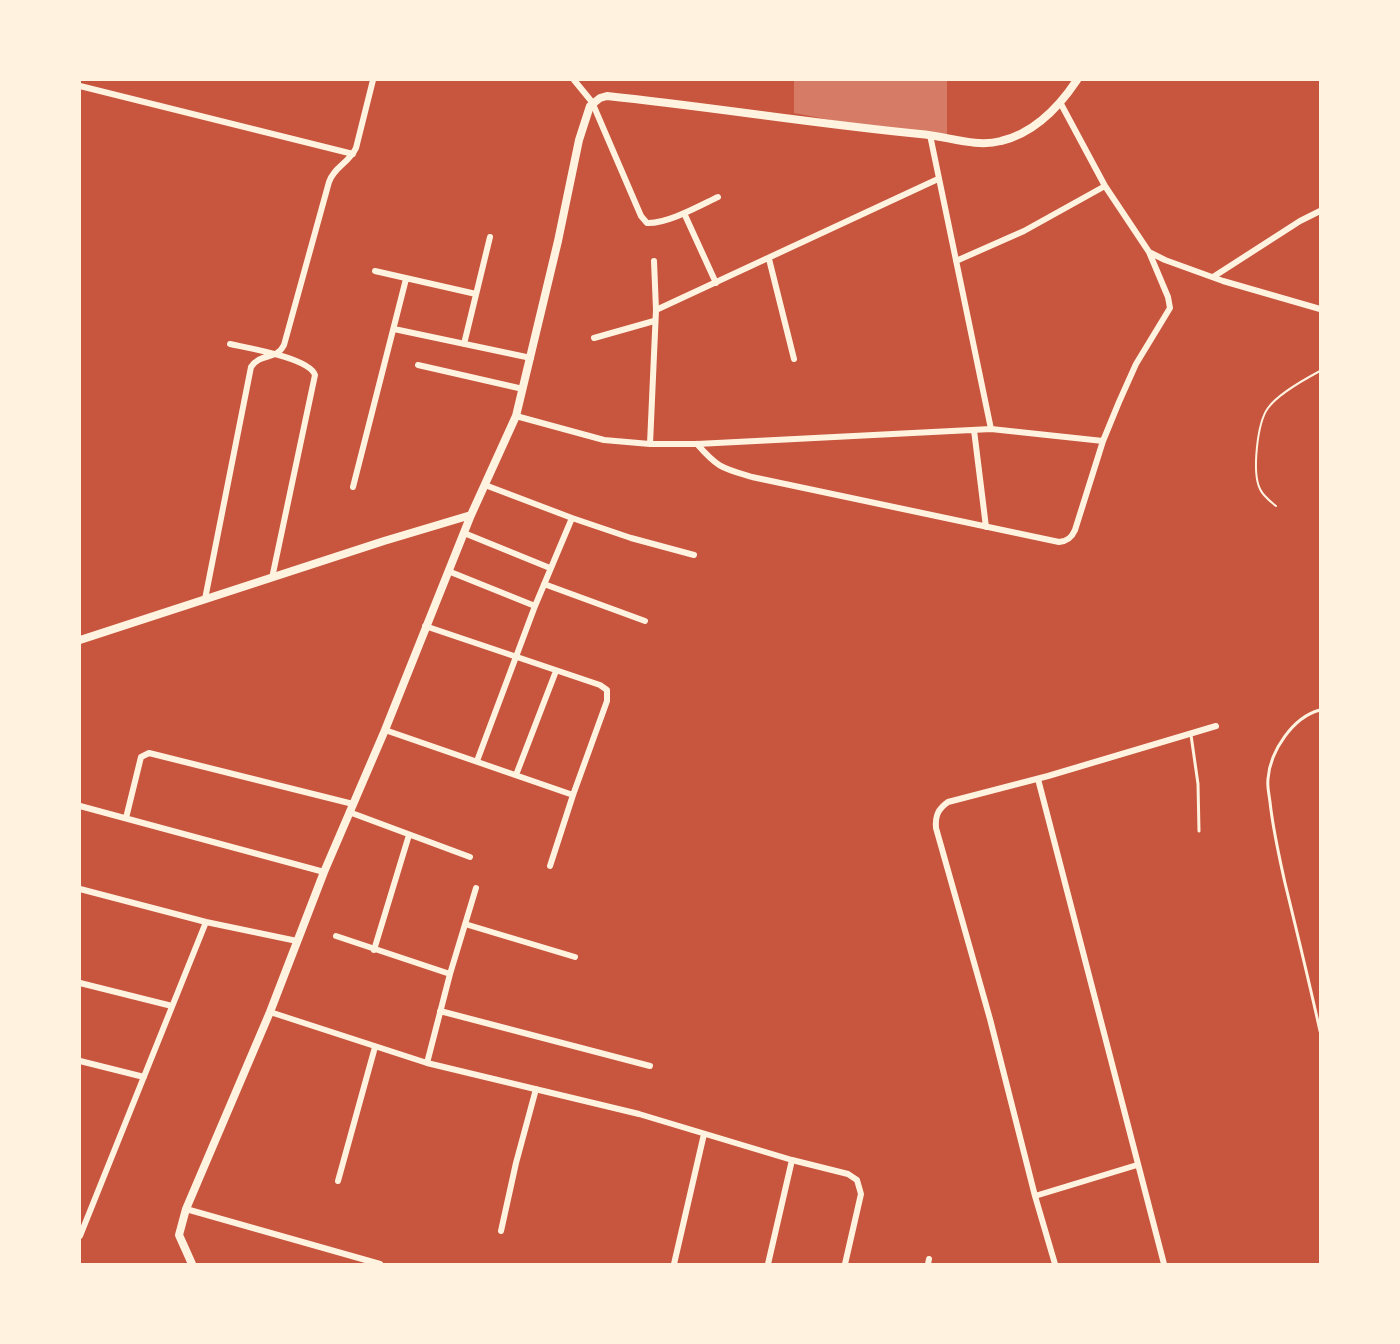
<!DOCTYPE html>
<html>
<head>
<meta charset="utf-8">
<style>
  body { margin:0 }
  #map { position:relative; width:1400px; height:1344px; overflow:hidden; background:#c8553d; font-family:"Noto Sans",sans-serif }
  canvas { display:block }
  .frame { position:absolute; inset:0; border:81px solid #fff3e0; pointer-events:none }
</style>
</head>
<body>
<div id="map">
<canvas width="1400" height="1344"></canvas>
<div class="frame"></div>
</div>
<script>
const g = document.querySelector('canvas').getContext('2d');
g.lineJoin = 'round';
function fill(path, color) { g.fillStyle = color; g.fill(path, 'evenodd'); }
function trace(path, color, width, dash) { g.strokeStyle = color; g.lineWidth = width; g.lineCap = dash ? 'butt' : 'round'; g.setLineDash(dash || []); g.stroke(path); }
const building = new Path2D(`
  M794,80H947V142L794,113Z`);
const path = new Path2D(`
  M1276,506C1270,501 1263,496 1260,489C1252,473 1257,423 1268,408C1278,394 1305,379 1320,371`);
const service = new Path2D(`
  M1320,710C1293,717 1270,751 1268,779C1267,786 1269,794 1270,802C1273,830 1279,856 1285,883C1297,932 1309,981 1320,1031
  M1191,735L1198,784L1199,831`);
const minor = new Path2D(`
  M574,80L592,102L641,216L647,223C667,224 699,206 718,197
  M80,86L353,154
  M1061,104L1105,186L1149,252L1165,260L1223,281L1320,309
  M930,135L991,429
  M684,213L716,283
  M769,259L794,359
  M956,261L1024,231L1105,186
  M375,271L476,294
  M1213,277L1300,221L1320,211
  M656,310L938,179
  M394,329L531,358
  M594,338L654,321
  M230,344C248,348 309,358 315,375L272,578
  M464,344L490,237
  M418,365L523,389
  M516,416L604,440L650,444H697L991,429L1103,441
  M974,430L986,527
  M650,444L656,310L654,261
  M697,444C718,468 722,468 752,477L1059,542C1068,541 1072,537 1075,530L1103,441L1119,402L1136,364L1170,308L1168,297L1149,252
  M353,487L406,279
  M572,518L631,538L694,555
  M464,533L550,568
  M448,571L535,606
  M544,584L645,621
  M205,599L251,367C261,352 276,361 284,345L329,182C334,167 349,163 356,148L373,80
  M425,626L600,685L607,690V701L573,795L550,866
  M385,730L573,795
  M477,761L535,606L572,518L485,485
  M516,775L556,671
  M1038,779L1164,1264
  M80,806L324,872
  M349,812L470,857
  M126,818L141,757L149,753L353,804
  M80,889L206,922L297,941
  M465,924L575,957
  M336,936L450,974
  M374,950L409,835
  M80,983L172,1006
  M440,1011L650,1066
  M270,1012L427,1063L639,1114L792,1160L848,1174L857,1180L861,1194L845,1264
  M80,1061L144,1077
  M427,1063L450,974L476,888
  M338,1181L375,1047
  M1035,1196L1137,1165
  M186,1209L380,1264
  M501,1231L516,1163L536,1089
  M80,1236L206,922
  M674,1264L704,1134
  M768,1264L792,1160
  M928,1264L929,1259
  M1055,1264L1035,1196L990,1019L936,828C935,816 938,809 948,802L1048,776L1216,726`);
const tertiary = new Path2D(`
  M80,640L384,541L471,515
  M192,1264L179,1235L186,1209L270,1012L324,872L385,730L471,515L516,416L558,241L579,140L590,106L600,98L607,96C712,107 816,124 920,134C947,136 975,148 1001,141C1035,133 1059,107 1077,80`);
fill(building, '#d67c66');
trace(path, '#fff3e0', 2);
trace(service, '#fff3e0', 3);
trace(minor, '#fff3e0', 6);
trace(tertiary, '#fff3e0', 8);
</script>
</body>
</html>
